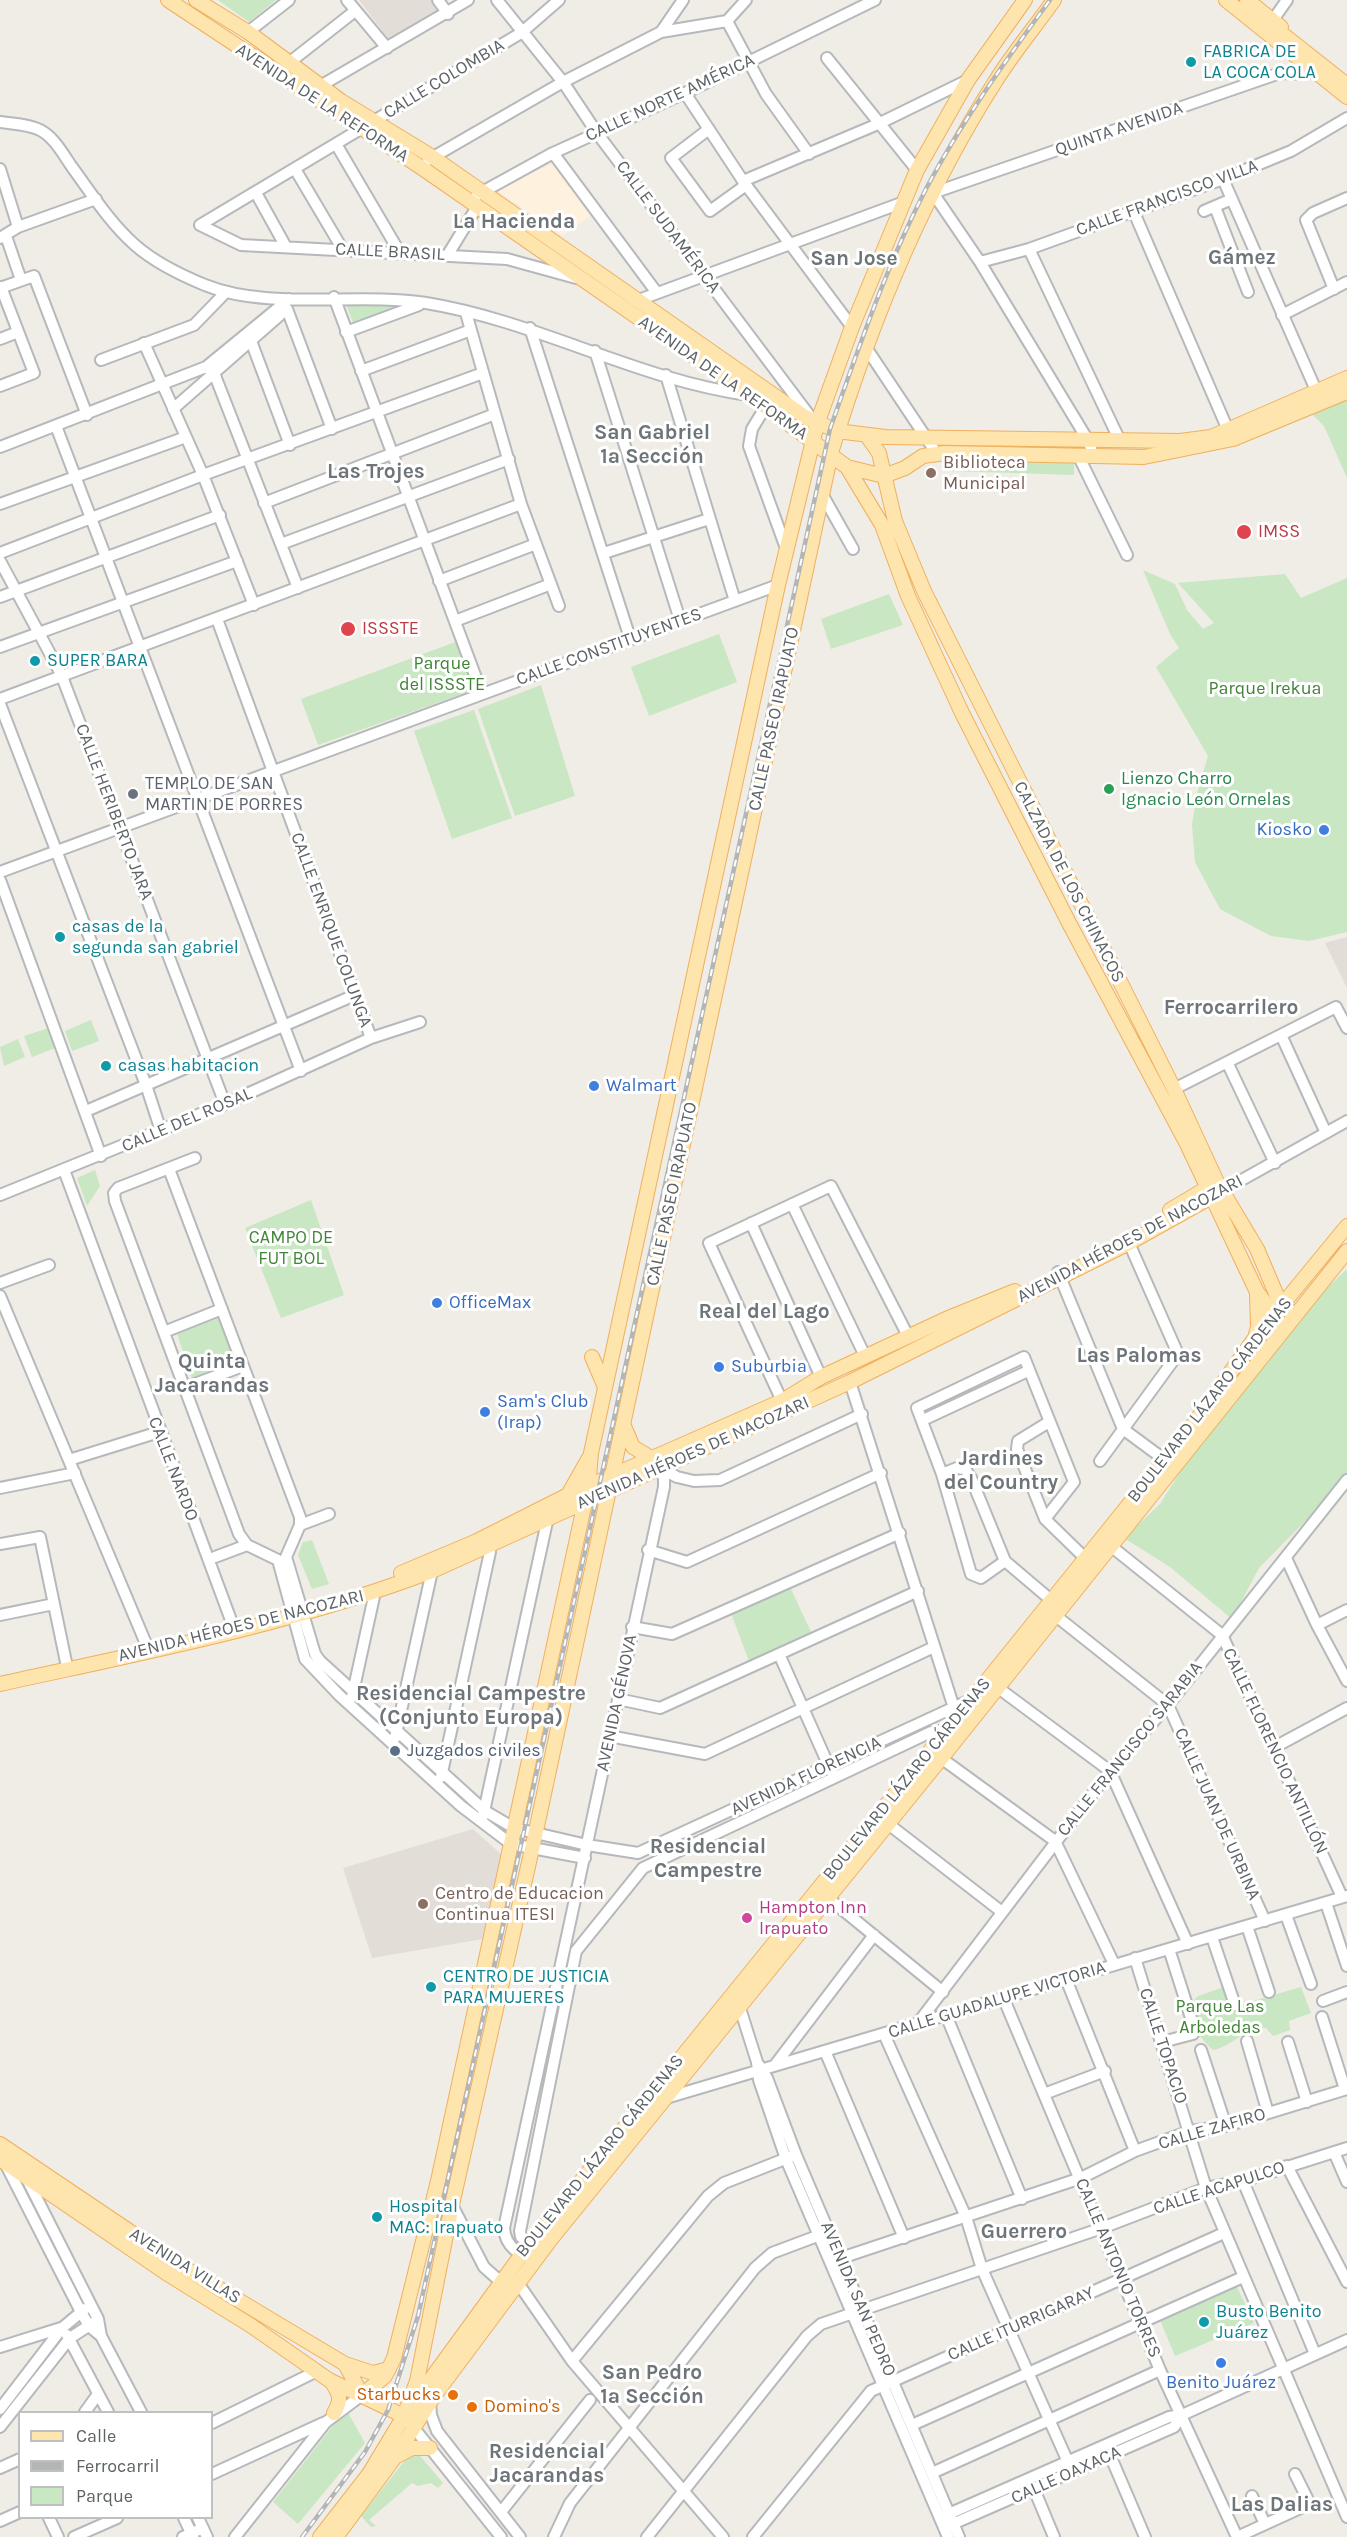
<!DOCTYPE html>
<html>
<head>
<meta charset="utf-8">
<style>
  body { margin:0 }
  #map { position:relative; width:1347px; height:2537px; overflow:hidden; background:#f0ece6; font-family:Karla,sans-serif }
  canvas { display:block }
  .legend { position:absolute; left:18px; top:2411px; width:195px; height:108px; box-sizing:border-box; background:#fff; border:2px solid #bec1c2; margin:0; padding:8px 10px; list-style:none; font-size:18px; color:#5d6366 }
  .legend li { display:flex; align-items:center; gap:12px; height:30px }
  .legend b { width:30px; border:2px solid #bec1c2 }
</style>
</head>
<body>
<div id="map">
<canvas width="1347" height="2537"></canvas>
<ul class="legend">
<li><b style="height:8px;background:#fee4ad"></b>Calle</li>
<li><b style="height:8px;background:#b4b5b6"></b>Ferrocarril</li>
<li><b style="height:16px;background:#c9e7c3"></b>Parque</li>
</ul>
</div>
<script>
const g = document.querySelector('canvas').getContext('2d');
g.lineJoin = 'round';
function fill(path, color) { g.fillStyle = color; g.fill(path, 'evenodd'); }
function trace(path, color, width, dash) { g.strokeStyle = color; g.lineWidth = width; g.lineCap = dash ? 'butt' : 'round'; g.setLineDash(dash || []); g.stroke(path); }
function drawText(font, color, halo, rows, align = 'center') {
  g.font = font + ' Karla,sans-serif'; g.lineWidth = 6; g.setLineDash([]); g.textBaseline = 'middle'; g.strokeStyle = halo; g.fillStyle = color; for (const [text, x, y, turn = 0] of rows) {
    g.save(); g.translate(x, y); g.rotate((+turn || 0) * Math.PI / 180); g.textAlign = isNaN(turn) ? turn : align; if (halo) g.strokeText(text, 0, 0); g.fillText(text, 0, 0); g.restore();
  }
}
const commercial = new Path2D(`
  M554,163L590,216L563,236L496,190Z`);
const education = new Path2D(`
  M359,0H433L442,11L390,41Z
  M1347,937V988L1325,943Z
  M473,1829L502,1855L483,1939L372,1958L343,1868Z`);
const green = new Path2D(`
  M218,0H276L249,22Z
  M345,302L418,304L354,325Z
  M1347,397V478L1324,426L1311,413Z
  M952,458L1074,461V475L952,471Z
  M1143,570L1175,584L1187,610L1203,629L1214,623L1178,583L1285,574L1301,598L1347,578V932L1309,941L1271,936L1220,909L1195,862L1192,824L1197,793L1208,756L1156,667L1179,648L1170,634Z
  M889,594L903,625L831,649L821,619Z
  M719,634L737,682L649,716L631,667Z
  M461,640L479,688L318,745L301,699Z
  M541,685L575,796L515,816L478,709Z
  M474,710L512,818L452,839L414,731Z
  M91,1020L99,1041L72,1051L65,1031Z
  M52,1027L58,1047L32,1057L24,1036Z
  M18,1039L25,1057L4,1066L0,1047Z
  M95,1170L100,1186L87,1206L77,1178Z
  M311,1200L344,1295L281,1318L245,1228Z
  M1347,1269V1473L1329,1497L1259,1568L1232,1619L1170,1567L1124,1538L1160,1504L1192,1453L1300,1313Z
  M219,1318L236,1361L192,1378L177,1334Z
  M312,1540L329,1584L312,1589L298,1555L303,1542Z
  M790,1587L811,1632L749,1661L731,1613Z
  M1227,1986L1243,2004L1301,1987L1311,2013L1289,2021L1290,2030L1273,2036L1266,2028C1244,2027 1234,2046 1213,2050C1198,2037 1190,2022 1192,2002L1198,1996Z
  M1237,2287L1254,2323L1175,2356L1160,2320Z
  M346,2409L365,2443L298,2524L273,2502Z
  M416,2451L443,2483L438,2488L431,2483L418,2486L412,2483L369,2520L376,2526L371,2527L361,2516L410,2454Z`);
const minor = new Path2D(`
  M347,0L387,48
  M438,0L448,14
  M497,0L563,82L597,133L812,419
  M1273,20L1287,0
  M727,21L766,94L809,154
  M248,32L289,0
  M661,32L683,0
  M827,58L917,170
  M290,62L355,11
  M315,89L468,0
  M685,93L743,181L852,327
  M0,122C13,124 28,124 40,130C54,137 63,154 72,167C91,193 110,223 135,245C153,261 183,276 205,285C269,311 357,292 426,303C537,321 638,380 748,395
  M709,129L671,158L710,211L746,185
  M336,144L400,253
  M553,153L657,293
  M428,160L563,82L661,32L727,21L746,0
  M0,169L18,227
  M295,169L343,250
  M1223,179L1319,397
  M743,181L878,124L968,80
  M256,193L286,247
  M477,195L553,153L685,93L875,0
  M1215,207L1248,292
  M1133,210L1231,437
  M1204,211L1232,199
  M200,225L521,33L559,0
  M200,225L241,245L507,259L576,278
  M6,236L21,280
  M0,238L18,227L96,199
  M1029,249L1120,441
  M447,256L477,207
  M980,262L1029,249L1223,179L1291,151L1347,118
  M0,288L34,276L87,415
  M1334,289L1306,220L1313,213L1347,198
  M334,297L482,694
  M636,301L904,202
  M287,309L332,429
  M466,313L521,504L559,606
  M1282,315L1347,282
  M530,328L630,638
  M346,332L419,305
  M246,338L251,341L290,445
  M0,339L18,332
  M144,343L203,475L254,605
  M867,349L937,454
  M595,351L680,620
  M101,360L194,325L226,292
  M206,367L214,373L298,588
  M361,371L471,330
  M666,375L735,601
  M0,386L34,373L1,287
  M766,406L752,429L749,446L787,551
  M173,409L280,315
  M56,426L301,1071
  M0,447L206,367L289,299
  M1078,455L1127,555
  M1093,455L1089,442L980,262L933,193L1280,73L1306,74
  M822,494L853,549
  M264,503L495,414
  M0,504L186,437
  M281,544L509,459
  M0,553L203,475L483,373
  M604,553L709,519
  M0,561L61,674L225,1104
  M439,581L536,544
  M0,597L220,515
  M217,619L371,1038
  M455,621L551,584
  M0,647L237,561
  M0,699L521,504
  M0,704L146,1085L161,1131
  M0,872L778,585
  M0,880L101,1156
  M1281,1035L1326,1133
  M1227,1062L1275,1163
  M1174,1089L1336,1007L1347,1028
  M86,1111L355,995
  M195,1158L118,1188L114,1193L115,1201L239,1534L247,1545L278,1560L305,1659L339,1695L461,1806L511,1844L585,1858
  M169,1169L300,1517V1525L286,1557L315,1654L320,1661L485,1811L514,1828L587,1845L638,1853L970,1700
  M64,1170L235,1631
  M1222,1191L1347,1121
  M0,1195L225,1104L371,1038L420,1022
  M792,1204L865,1356
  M751,1223L821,1377
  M1058,1272L1123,1429L1165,1460
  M0,1283L49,1265
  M0,1296L149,1651
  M164,1332L222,1309
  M850,1382L954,1708
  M184,1388L243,1366
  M782,1401L709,1243L831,1186L908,1336
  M923,1420L1028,1371
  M1049,1422L1018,1441L1017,1449L1045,1519L1085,1558
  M69,1460L159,1432
  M1100,1461L1178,1354L1129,1243
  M660,1468L677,1477L694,1481L720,1480L862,1414
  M942,1474L957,1468L965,1469L971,1478L1005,1561L1051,1600
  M0,1488L75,1473
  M300,1525L329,1514
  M0,1544L40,1537L66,1662
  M1112,1547L1222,1635L1342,1897
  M648,1550L687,1562L881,1473
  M215,1557L247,1545
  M1286,1558L1317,1625L1347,1681
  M1005,1561L981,1578L971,1574L942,1474L917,1408L1024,1357L1074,1482L1045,1519
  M0,1615L54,1604
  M1056,1616L1168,1705L1265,1921
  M1317,1625L1347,1610
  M632,1627L672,1634L900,1533
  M779,1654L831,1771
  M997,1687L1110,1771L1188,1944
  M352,1697L375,1592
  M618,1699L660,1708L918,1591
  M609,1736L705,1754L934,1647
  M395,1738L432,1571
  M1273,1748L1347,1708
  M941,1758L1055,1841L1114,1964
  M441,1777L490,1552
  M483,1816L548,1517
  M887,1823L1002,1912
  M827,1897L943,1992
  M1326,1903L1347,1966
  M1286,1915L1311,1984
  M1247,1926L1269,1992
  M1212,1937L1235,2005
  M1169,1949L1192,2021
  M1135,1958L1206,2188L1347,2517
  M1066,1979L1135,2151
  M1003,1997L1160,2370L1237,2537
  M1323,2001L1347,1992
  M738,2002L757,2062L759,2080L786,2159L948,2537
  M946,2015L1022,2199
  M1322,2017L1345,2089
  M918,2023L1110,1771L1168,1705L1347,1480
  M884,2034L966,2217L982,2269L1068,2462
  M1247,2041L1268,2113
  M1162,2042L1193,2034
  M1288,2042L1307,2102
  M1201,2050L1226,2126
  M825,2051L904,2238
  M759,2065L767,2078L796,2155L959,2537
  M775,2065L874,1935
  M1044,2094L1105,2071
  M666,2098L1347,1896
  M1334,2152L1347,2182
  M5,2163L81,2312L89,2326L101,2336
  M1287,2166L1347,2282
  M27,2179L98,2319L101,2336L141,2412
  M1243,2181L1315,2354
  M452,2205L484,2267L501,2282
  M531,2243L521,2237L520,2231L576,1951L643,1868L931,1732L939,1731L944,1734
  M537,2257C520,2259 505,2245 504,2228L664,1487V1478L657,1464
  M841,2258L1081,2178L1135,2151L1190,2131L1226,2126L1347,2089
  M518,2283L572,2361L723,2537
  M67,2335L108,2412
  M0,2347L61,2328
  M572,2361L708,2196L724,2183L790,2157
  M430,2401L431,2415L437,2431L520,2537
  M0,2409L62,2328L85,2309
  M85,2412L98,2394
  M212,2423L317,2371
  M912,2425L1243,2277
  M0,2427L70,2338L93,2323
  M414,2428L501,2537
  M1110,2455L1145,2537
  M0,2468L20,2459
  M932,2473L1160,2370
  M212,2474L323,2423
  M1034,2489L1054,2537
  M1252,2496L1265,2524
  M501,2512L590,2400
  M944,2516L1169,2417L1182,2415L1347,2340
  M49,2518L58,2537
  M184,2518L193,2537
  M198,2518L207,2537
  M0,2521L20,2512
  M948,2526L1174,2427L1182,2415
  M74,2537L117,2518
  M183,2537L203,2528
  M235,2537L326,2422L362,2395
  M554,2537L570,2503L755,2268L772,2253L820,2235
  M647,2537L807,2336L821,2324L1102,2228L1206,2188L1243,2181L1347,2148
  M753,2537L871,2391L1224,2233
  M1237,2537L1305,2506L1307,2498L1295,2474`);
const major = new Path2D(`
  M168,0L422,168L751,396L847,467L884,476L905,468L923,456L945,453L1144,457L1233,439L1347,392
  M196,0L248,32L341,101L431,156L805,417L837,431L885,437L1180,441L1211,437L1347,378
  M1226,0L1347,97
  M1247,0L1281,27
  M1271,25L1347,85
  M867,436L879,453L895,521L924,591L1174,1089L1217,1182L1257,1249L1277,1296L1288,1310
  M847,467L882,525L908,596L962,713L1069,923L1187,1144L1257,1292L1280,1323
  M1170,1210L1217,1182
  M1255,1338L1258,1327L1257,1294
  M592,1357L605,1387
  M623,1424L633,1447L653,1459
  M568,1495L589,1458
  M401,1573L477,1541L568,1495L782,1401L821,1377L946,1319L1015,1291
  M0,1684C145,1652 293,1624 432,1571L850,1382L1129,1243L1222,1191
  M0,2144L178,2264L345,2364L362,2395
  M0,2159L166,2273L250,2325L329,2380L404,2416L409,2421
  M345,2364L373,2373L389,2369
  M331,2381C340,2394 342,2400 334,2413
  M362,2395L385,2376L394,2358L438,2181L588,1488L591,1453L778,585L817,424L852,327L917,170L968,80L1025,0
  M404,2416L417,2381L452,2205L536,1831L831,453C870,324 923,195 995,82C1013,53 1035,27 1054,0
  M397,2456L412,2448H430
  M320,2537L369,2474L404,2416L522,2254L973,1698L1193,1425L1255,1338L1347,1226
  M336,2537L395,2457L434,2396L551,2239L939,1761L1347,1251`);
const rail = new Path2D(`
  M302,2537L365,2452L388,2410L418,2316L830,429C859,347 887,264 927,187C962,121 1006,60 1050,0`);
const markers = [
  [1191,62,6,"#0f9aa8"],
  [931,473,6,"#8d6e63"],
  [1244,532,8,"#e0444e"],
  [348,629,8,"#e0444e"],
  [35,661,6,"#0f9aa8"],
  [1109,789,6,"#2e9e5b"],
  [133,794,6,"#6b7280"],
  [1324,830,6,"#3f7fe0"],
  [60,937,6,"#0f9aa8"],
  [106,1066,6,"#0f9aa8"],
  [594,1086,6,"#3f7fe0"],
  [437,1303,6,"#3f7fe0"],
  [719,1367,6,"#3f7fe0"],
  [485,1412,6,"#3f7fe0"],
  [395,1751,6,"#5c6f8a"],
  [423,1904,6,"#8d6e63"],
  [747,1918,6,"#d1479c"],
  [431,1987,6,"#0f9aa8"],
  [377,2217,6,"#0f9aa8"],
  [1204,2322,6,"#0f9aa8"],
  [1221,2363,6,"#3f7fe0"],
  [453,2395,6,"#e8710a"],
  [472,2407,6,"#e8710a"]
];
const cultureNames = [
  ["FABRICA DE",1203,52],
  ["LA COCA COLA",1203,73],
  ["SUPER BARA",47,661],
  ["casas de la",72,927],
  ["segunda san gabriel",72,948],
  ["casas habitacion",118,1066],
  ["CENTRO DE JUSTICIA",443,1977],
  ["PARA MUJERES",443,1998],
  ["Hospital",389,2207],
  ["MAC: Irapuato",389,2228],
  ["Busto Benito",1216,2312],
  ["Juárez",1216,2333]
];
const streetNames = [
  ["CALLE COLOMBIA",444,79,-31],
  ["CALLE NORTE AMÉRICA",670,98,-25],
  ["AVENIDA DE LA REFORMA",322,103,33],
  ["QUINTA AVENIDA",1119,129,-19],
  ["CALLE FRANCISCO VILLA",1167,198,-20],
  ["CALLE SUDAMÉRICA",668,227,53],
  ["CALLE BRASIL",390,252,3],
  ["AVENIDA DE LA REFORMA",723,378,35],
  ["CALLE CONSTITUYENTES",609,647,-20],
  ["CALLE PASEO IRAPUATO",774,719,-78],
  ["CALLE HERIBERTO JARA",114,812,69],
  ["CALZADA DE LOS CHINACOS",1069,882,63],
  ["CALLE ENRIQUE COLUNGA",331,930,70],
  ["CALLE DEL ROSAL",187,1120,-23],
  ["CALLE PASEO IRAPUATO",672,1194,-78],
  ["AVENIDA HÉROES DE NACOZARI",1130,1239,-28],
  ["BOULEVARD LÁZARO CÁRDENAS",1210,1400,-52],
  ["AVENIDA HÉROES DE NACOZARI",693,1453,-24],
  ["CALLE NARDO",173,1469,69],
  ["AVENIDA HÉROES DE NACOZARI",241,1626,-14],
  ["AVENIDA GÉNOVA",617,1703,-78],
  ["CALLE FRANCISCO SARABIA",1130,1749,-51],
  ["CALLE FLORENCIO ANTILLÓN",1275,1751,65],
  ["AVENIDA FLORENCIA",806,1776,-25],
  ["BOULEVARD LÁZARO CÁRDENAS",907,1779,-51],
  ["CALLE JUAN DE URBINA",1217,1814,66],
  ["CALLE GUADALUPE VICTORIA",997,2000,-17],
  ["CALLE TOPACIO",1163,2046,72],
  ["CALLE ZAFIRO",1212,2129,-16],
  ["BOULEVARD LÁZARO CÁRDENAS",600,2156,-51],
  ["CALLE ACAPULCO",1219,2188,-18],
  ["AVENIDA VILLAS",185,2266,32],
  ["CALLE ANTONIO TORRES",1118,2268,67],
  ["AVENIDA SAN PEDRO",858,2299,67],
  ["CALLE ITURRIGARAY",1021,2324,-24],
  ["CALLE OAXACA",1066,2475,-24]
];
const educationNames = [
  ["Biblioteca",943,463],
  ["Municipal",943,484],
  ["Centro de Educacion",435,1894],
  ["Continua ITESI",435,1915]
];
const healthNames = [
  ["IMSS",1258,532],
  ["ISSSTE",362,629]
];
const parkNames = [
  ["Parque",442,664],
  ["del ISSSTE",442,685],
  ["Parque Irekua",1265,689],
  ["CAMPO DE",291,1238],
  ["FUT BOL",291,1259],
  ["Parque Las",1220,2007],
  ["Arboledas",1220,2028]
];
const leisureNames = [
  ["Lienzo Charro",1121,779],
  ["Ignacio León Ornelas",1121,800]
];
const worshipNames = [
  ["TEMPLO DE SAN",145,784],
  ["MARTIN DE PORRES",145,805]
];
const shopNames = [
  ["Kiosko",1312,830,"right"],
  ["Walmart",606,1086],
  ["OfficeMax",449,1303],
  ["Suburbia",731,1367],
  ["Sam's Club",497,1402],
  ["(Irap)",497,1423],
  ["Benito Juárez",1221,2383,"center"]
];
const serviceNames = [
  ["Juzgados civiles",407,1751]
];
const hotelNames = [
  ["Hampton Inn",759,1908],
  ["Irapuato",759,1929]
];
const foodNames = [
  ["Starbucks",441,2395],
  ["Domino's",484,2407,"left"]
];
const quarterNames = [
  ["La Hacienda",514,222],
  ["Gámez",1242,258],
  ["San Jose",854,259],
  ["San Gabriel",652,433],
  ["1ª Sección",652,457],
  ["Las Trojes",376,472],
  ["Ferrocarrilero",1231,1008],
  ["Real del Lago",764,1312],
  ["Las Palomas",1139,1356],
  ["Quinta",212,1362],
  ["Jacarandas",212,1386],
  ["Jardines",1001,1459],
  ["del Country",1001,1483],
  ["Residencial Campestre",471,1694],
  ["(Conjunto Europa)",471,1718],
  ["Residencial",708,1847],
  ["Campestre",708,1871],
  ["Guerrero",1024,2232],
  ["San Pedro",652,2373],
  ["1ª Sección",652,2397],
  ["Residencial",547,2452],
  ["Jacarandas",547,2476],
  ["Las Dalias",1282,2505]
];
fill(commercial, '#fef1dd');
fill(education, '#e2ddd7');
fill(green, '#c9e7c3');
trace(minor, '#b6b9bc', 14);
trace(major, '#f0b05e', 16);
trace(minor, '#fff', 10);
trace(major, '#fee4ad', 14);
trace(rail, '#b4b5b6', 4.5);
trace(rail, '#fff', 2, [7]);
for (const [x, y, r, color] of markers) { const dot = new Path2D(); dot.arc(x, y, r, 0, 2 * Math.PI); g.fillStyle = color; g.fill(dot); trace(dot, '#fff', 2); }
drawText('18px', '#0d838f', '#fff', cultureNames, 'left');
drawText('18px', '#5d6366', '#fff', streetNames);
drawText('18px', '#785e54', '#fff', educationNames, 'left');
drawText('18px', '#be3a42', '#fff', healthNames, 'left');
drawText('18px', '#408536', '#fff', parkNames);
drawText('18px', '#27864d', '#fff', leisureNames, 'left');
drawText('18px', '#5b616d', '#fff', worshipNames, 'left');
drawText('18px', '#366cbe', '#fff', shopNames, 'left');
drawText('18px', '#4e5e75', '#fff', serviceNames, 'left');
drawText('18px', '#b23c85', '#fff', hotelNames, 'left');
drawText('18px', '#c56008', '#fff', foodNames, 'right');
drawText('bold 21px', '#6e7578', '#fff', quarterNames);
</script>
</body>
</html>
